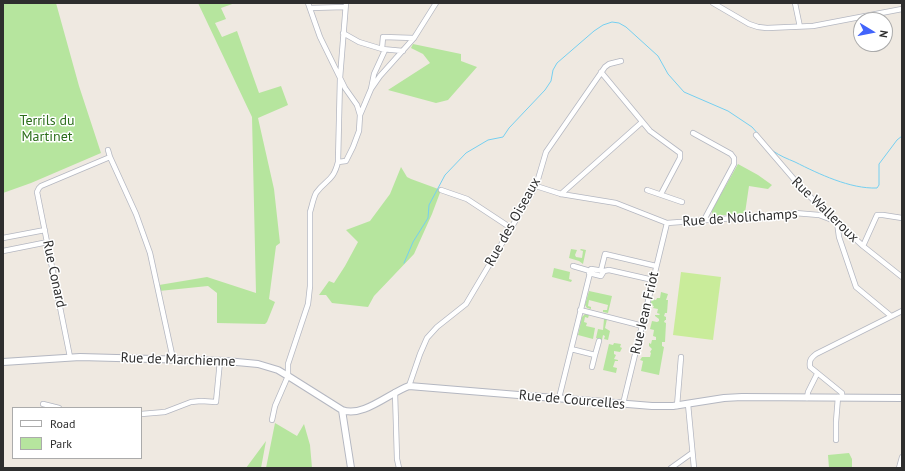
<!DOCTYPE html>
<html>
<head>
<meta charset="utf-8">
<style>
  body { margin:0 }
  #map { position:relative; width:905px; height:471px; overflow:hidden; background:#efe9e1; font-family:"PT Sans",sans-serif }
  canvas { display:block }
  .frame { position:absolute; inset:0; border:4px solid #2e2e2e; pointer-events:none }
  .legend { position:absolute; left:12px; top:407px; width:130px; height:52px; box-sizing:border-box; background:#fff; border:1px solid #ababab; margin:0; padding:5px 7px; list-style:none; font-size:12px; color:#2e2e2e }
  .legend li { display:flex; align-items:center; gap:8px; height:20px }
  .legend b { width:20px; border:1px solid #ababab }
  .north { position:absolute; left:853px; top:12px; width:40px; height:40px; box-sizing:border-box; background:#fff; border:1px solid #ababab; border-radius:50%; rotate:100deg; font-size:11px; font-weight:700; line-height:16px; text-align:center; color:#2e2e2e }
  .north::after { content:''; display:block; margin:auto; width:14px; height:18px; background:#4264fb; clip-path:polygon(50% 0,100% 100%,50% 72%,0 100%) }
</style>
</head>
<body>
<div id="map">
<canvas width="905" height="471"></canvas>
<div class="frame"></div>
<ul class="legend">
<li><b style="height:5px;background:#fff"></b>Road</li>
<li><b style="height:11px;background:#b6e59e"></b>Park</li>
</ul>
<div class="north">N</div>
</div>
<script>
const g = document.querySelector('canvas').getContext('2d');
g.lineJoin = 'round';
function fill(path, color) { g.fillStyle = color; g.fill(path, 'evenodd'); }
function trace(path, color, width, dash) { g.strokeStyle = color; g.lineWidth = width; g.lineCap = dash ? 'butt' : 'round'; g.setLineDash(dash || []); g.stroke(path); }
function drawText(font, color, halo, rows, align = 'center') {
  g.font = font + ' "PT Sans",sans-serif'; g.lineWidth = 3; g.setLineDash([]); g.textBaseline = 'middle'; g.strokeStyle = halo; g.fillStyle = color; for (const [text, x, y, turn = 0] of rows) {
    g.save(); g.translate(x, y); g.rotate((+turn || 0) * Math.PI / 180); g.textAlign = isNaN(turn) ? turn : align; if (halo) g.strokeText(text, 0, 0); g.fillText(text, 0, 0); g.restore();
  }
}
const green = new Path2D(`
  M3,3H56L79,86L101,153L31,183L3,193Z
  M198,3H235L221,8L226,19L215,23L222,37L237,31L259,93L281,86L288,105L258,118L274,189L280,243L276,246L269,299L275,302L267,322L265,324L217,323V293L208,286L159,291V285L207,277L256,293L252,117Z
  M413,44L461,54V61L477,67L448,100L436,103L388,90L430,63L423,54L411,48Z
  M738,164L758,175L772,185L768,189L749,186L745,213L715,216L712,214V210Z
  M401,167L407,177L411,179L441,190L432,214L414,254L374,296L368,307L332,303L326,295H319L329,281L334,283L345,266L358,242L346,230L370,221L390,194Z
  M571,249L577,250L575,255L576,257L582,258L583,251L580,250L581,249L586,250L583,264L579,261L569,258Z
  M554,268L570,272L569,279L572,280L571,282L552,277Z
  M589,291L612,296L608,313L603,312V310H607L608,305L589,300L588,306L591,307V309L587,308L585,305Z
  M661,292L668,294L666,300H668L667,313H665L664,316L666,317V320H665L664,322L666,323L665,342H662V346L664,347L659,375L641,371L643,361L640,360L642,357H650L651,353L650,352L652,349L649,346V343L651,344L652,340H656V337L653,336L654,330L650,329L652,321L657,322L659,321V319L655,316V315H659L660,314L657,313L658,309L653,308L654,306L650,305L652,299L656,300L657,298H660Z
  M585,314L589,315L588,318L585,317L584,322L587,323L586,326L595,328L593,339L578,335L582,317Z
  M604,319H607L605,328L610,331L608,340L604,339L605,336L603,335L602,340L596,338L598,329L603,330Z
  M614,343L621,344L620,347L622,348L620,352L614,351V354L616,355L614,359L618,360V361H615L613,367L617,368L616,373L603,370L609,344L613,345Z
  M275,423L297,436L304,424L310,445L312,468H266Z
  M266,441L261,468H246Z
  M849,453L852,459V468H829L828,455Z`);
const pitch = new Path2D(`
  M681,272L721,277L713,340L673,335Z`);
const stream = new Path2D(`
  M773,151C780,156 788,159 795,162C819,174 850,189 877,188L879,185V164L897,140L902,136
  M404,263L413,242L428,218L429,205L445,175L466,153L488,140L503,137L509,128L545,90L551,81L553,70L557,63L594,31L603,25L612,22L619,23L626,27L658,56L668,74L684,92L728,111L752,127L759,135`);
const street = new Path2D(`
  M308,3L320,37L345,88L357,105L360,115L359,131L353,147L346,161L338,162
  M713,3L749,24L758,27L767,28L813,26L902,9
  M795,3L800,27
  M310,8L345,7
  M343,33L359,42L382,49L403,51
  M382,49L383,37L414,38
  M601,72L650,131L680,153V158L661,194
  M371,89L380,76L414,38L436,3
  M360,115L371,89L374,74L385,50
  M693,133L731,154L734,158V164L704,220
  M756,135L805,192L863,246L902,277
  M108,150L110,157L136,214L150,253L173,359
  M536,186L561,194L616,203L667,223L748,217L772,218L795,213L819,215L835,221
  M441,190L467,199L511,228
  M647,190L682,202
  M561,194L642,122
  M837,222L839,237L856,287L891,316
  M3,238L45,230
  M863,246L877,215H883L902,218
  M3,251L48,242
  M573,266L590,271
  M601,270L605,254L656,266
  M589,273L601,276L604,271
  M580,310L643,326
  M571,349L595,355L592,367
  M595,355L599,341
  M70,357L37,192L39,188L41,186L110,157
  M409,386L420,354L427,338L437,327L466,304L536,186L546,152L605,67L609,64L621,61
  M395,392L397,459L399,468
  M842,397V393L810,367C809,360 811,358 816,354L902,311
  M559,398L591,269L604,271L609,270L653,280
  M807,398L808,392L817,374
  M43,404L59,408
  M623,404L667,223
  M688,404L694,468
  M677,406L681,357
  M141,414L165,412L191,402L201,401L216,402L220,361
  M272,420L275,406L288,376V364L308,304L310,286V212C312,206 313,199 316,193C326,179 333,182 338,162L340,78L346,3
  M836,440V422L838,397
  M671,468L692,453
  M899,468L902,457`);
const secondary = new Path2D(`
  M3,362L80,357L226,361L258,364L278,370L288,376L342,410C363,418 389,393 409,386L652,406H673L724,398L742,397L902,398
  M342,410L351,468`);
const parkNames = [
  ["Terrils du",47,121],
  ["Martinet",47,137]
];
const streetNames = [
  ["Rue Walleroux",825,210,44],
  ["Rue de Nolichamps",740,218,-4],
  ["Rue des Oiseaux",513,222,-61],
  ["Rue Conard",54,274,78],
  ["Rue Jean Friot",645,313,-77],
  ["Rue de Marchienne",178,360,2],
  ["Rue de Courcelles",572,400,5]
];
fill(green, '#b6e59e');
fill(pitch, '#c9ec9a');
trace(stream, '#75cff0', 1);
trace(street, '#b4b7c1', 6);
trace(secondary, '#b4b7c1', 8);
trace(street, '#fff', 4.5);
trace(secondary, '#fff', 6);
drawText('14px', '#2c6e1b', '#fff', parkNames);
drawText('14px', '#2e2e2e', '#fff', streetNames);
</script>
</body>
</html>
